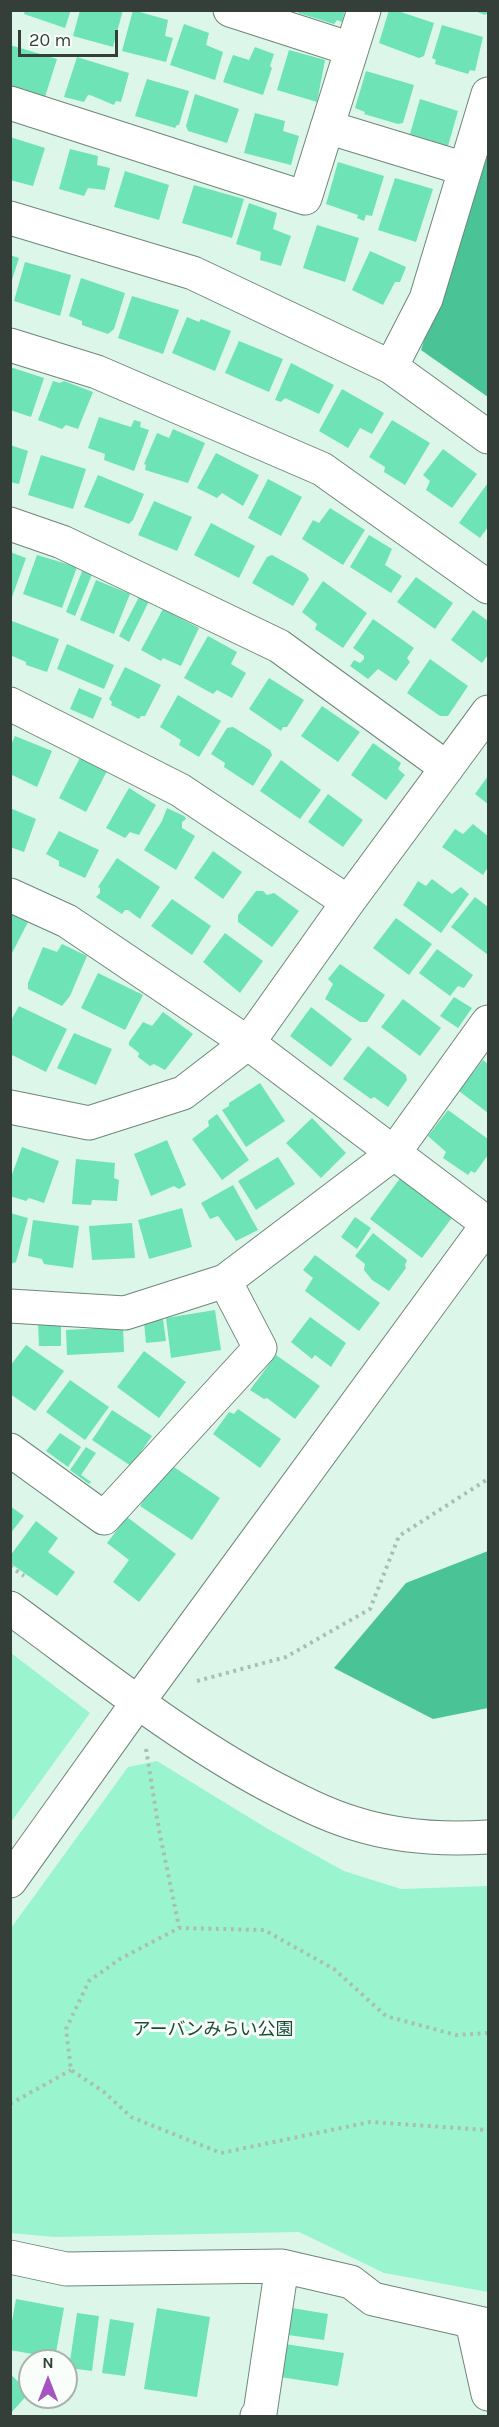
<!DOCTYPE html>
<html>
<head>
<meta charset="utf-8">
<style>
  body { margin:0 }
  #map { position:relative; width:499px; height:2427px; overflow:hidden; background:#dcf7ea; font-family:Karla,sans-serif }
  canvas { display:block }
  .frame { position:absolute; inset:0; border:12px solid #343f3a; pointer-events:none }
  .north { position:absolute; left:18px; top:2349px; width:60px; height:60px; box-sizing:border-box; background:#f9fefb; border:2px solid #aab2ae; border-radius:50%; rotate:0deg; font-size:16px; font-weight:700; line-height:24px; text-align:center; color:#343f3a }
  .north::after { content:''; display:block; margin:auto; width:21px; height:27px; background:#a654c4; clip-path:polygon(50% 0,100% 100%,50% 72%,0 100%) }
  .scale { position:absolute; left:18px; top:30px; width:100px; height:27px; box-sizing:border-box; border:3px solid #343f3a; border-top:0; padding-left:8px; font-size:18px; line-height:21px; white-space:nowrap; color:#343f3a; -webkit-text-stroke:4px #f9fefb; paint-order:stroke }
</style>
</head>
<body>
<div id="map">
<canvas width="499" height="2427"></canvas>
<div class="frame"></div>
<div class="north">N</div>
<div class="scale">20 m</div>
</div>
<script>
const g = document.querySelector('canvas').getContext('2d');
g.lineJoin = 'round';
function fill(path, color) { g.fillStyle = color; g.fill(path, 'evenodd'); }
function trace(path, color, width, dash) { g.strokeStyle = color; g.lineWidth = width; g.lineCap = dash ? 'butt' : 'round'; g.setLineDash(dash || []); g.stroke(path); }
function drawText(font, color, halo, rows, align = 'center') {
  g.font = font + ' Karla,"Noto Sans JP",sans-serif'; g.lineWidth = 6; g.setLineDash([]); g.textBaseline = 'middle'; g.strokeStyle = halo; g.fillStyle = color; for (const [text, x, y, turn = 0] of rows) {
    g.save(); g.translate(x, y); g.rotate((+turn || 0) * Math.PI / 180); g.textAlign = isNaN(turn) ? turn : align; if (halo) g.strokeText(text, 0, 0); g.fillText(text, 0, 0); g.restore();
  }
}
const green = new Path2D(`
  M11,1653L90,1713L11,1822Z
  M157,1761L268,1829L344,1871L401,1889L488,1886V2292L384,2273L299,2232L54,2237L11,2233V1928L128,1767Z`);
const water = new Path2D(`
  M488,137V397L421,350Z
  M488,1551V1708L433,1719L334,1668L406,1583Z`);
const building = new Path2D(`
  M25,10H71L65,28L24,14Z
  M80,10H123L113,47L73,36Z
  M133,10L168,20L165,36L173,38L166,62L122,51Z
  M299,10H345L342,22L337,20L334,24L298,13Z
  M389,10H395L434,23L424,56L419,58L379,43Z
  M472,10H488V13L485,15Z
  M184,24L209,33L206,45L223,52L215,80L170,65Z
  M442,25L483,37L475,71L470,70L468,74L435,64L436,60L432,58Z
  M10,45L57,59L45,97L10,87Z
  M255,47L274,54L270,66L272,68L263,95L223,82L233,55L249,60Z
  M289,50L325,60L317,102L277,90Z
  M77,57L129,73L121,102L116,101L114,105L90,95H88L84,102L64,97Z
  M366,71L414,85L403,123L398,124L364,114L365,112L355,108Z
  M147,79L189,91L179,125H177L175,128L135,116Z
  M195,94L239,109L227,143L188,131L186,126Z
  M420,99L458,111L448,146L410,134Z
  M255,113L285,121L283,131L299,136L291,165L244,153Z
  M10,137L45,148L33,186L10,180Z
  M70,149L98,156L97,165L110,168L105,190L88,188L84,196L59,189Z
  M338,162L384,176L372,216L366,215L364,221L357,218L358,215L326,204Z
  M125,171L169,185L159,220L114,207Z
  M395,178L433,189L416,242L378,230Z
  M194,185L244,199L232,238L182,223Z
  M249,203L277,213L273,229L291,236L281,266L260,260L261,252L236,244Z
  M317,225L359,238L345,282L303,268Z
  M370,251L406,267L400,282H395L383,305L352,290Z
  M10,255L19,258L11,283H10Z
  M25,262L71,275L60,316L14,301Z
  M81,278L125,293L114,329L108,334L82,325V321L69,316Z
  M132,296L179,310L163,354L118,338Z
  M187,317L199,322L201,319L231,331L215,371L172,353Z
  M239,341L283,359L269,392L225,373Z
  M291,363L334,385L319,414L285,398L281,402L275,400Z
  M10,367L44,378L31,417L10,410Z
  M53,381L60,383L64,381L93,392L78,429L66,425L62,429L38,420Z
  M342,389L384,413L372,434L360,428L348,448L319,431Z
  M99,417L131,427L134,420L141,422L140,427L149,430L134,471L104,460L105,454L88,448Z
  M392,420L430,443L405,485L384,472L385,467L369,457Z
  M173,429L205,443L188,483L145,470L146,465L144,464L157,433L169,438Z
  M10,445L28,451L19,484L10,482Z
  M443,449L477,474L452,508L426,490L430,481L423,475Z
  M216,453L259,475L243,506L222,493L217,498L197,488Z
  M41,455L86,469L73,509L28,495Z
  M98,475L144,494L133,520L129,524L84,507Z
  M268,479L302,497L281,536L248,518Z
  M487,484L488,527L480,538L459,523Z
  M154,501L192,517L177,551L138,535Z
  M330,508L365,530L343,565L302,539L313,520L319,523Z
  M211,523L255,546L239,578L194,555Z
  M369,535L392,549L385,565L402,576L391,593L350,567Z
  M10,552L26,558L11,600H10Z
  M37,555L77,567L62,608L23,594Z
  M272,555L306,574L309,579L293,606L252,583L267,557Z
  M83,569L93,572L75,616L66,612Z
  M416,577L453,603L435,629L397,602Z
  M96,580L130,594L114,634L80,620Z
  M323,581L367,613L343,648L315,629L317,624L302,612Z
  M140,595L150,599L129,642L119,636Z
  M163,609L199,628L181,666L163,658L161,661L141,650Z
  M473,610L488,621V655L482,663L451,640Z
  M373,619L414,648L407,658L410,662L396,681L378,669L368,679L350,666L354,660L360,663L364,659V656L353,648Z
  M12,621L59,639L47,672L26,665V662L10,655Z
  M208,636L237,652L231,664L246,673L232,698L217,690L213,694L184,678Z
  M67,644L114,665L104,689L57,669Z
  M430,659L468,686L448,716H440L407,693Z
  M125,667L161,685L145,716H141L139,719L111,705L112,702L109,699Z
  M269,678L304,700L287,727H283L281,731L249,709Z
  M79,688L102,698L93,719L70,709Z
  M178,695L221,721L199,757L179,745L181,740L160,727Z
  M322,706L360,732L338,762L301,736Z
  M233,727L270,750L272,755L253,786L224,767L225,763L211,754L227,728Z
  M15,736L52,751L37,787L10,774V747Z
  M373,743L401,763L398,769L405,775L386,800L351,775Z
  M80,758L107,771L86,812L59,798Z
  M281,760L321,790L300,819L260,791Z
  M488,776V804L475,794Z
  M129,788L156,805L139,835L130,832L125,838L106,828Z
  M328,794L363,820L343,847L308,822Z
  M10,808L36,819L24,852L10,847Z
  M167,808L184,816L186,819L182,822V828L195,836L176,870L144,850L162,821Z
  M473,824L488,836V867L483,875L442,847L455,829L463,834Z
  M59,831L99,850L85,878L59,866V861L46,854Z
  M213,851L242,872L223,899L194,878Z
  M117,858L160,887L140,919L128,910H125L122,914L96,897L100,893V888L98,887Z
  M432,879L452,894L461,887L469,894L441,933L403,905L418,881L426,886Z
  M256,891H263L267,895L274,893L299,911L272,947L238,922V915Z
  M475,897L488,907V955L451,927Z
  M172,899L211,926L192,955L151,926Z
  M10,914L28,922L10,957Z
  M396,918L432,944L409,975L373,948Z
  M225,933L263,961L240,993L203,962Z
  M62,944L87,956L70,996L62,1006L28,989V983L43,947L57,952Z
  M437,949L473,975L464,988L458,986L450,996L419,973Z
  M340,964L385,995L367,1022H360L325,999L333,984L328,979Z
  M98,973L143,995L125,1030L81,1008Z
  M454,997L472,1008L458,1028L440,1016Z
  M403,999L441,1028L420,1056L381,1027Z
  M19,1006L67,1029L46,1072L10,1054V1022Z
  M311,1007L352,1039L331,1067L290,1036Z
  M163,1012L193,1034L165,1070L154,1064L150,1066L138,1057L139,1053L129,1045V1042L143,1022L152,1026Z
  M74,1033L112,1049L96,1085L57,1068Z
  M368,1046L406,1075L407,1080L388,1107L374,1097L371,1099L343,1079Z
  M483,1060L488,1064V1113L459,1091Z
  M260,1083L285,1121L246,1147L222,1110L229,1106V1103Z
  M448,1110L488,1139V1155L475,1173L471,1171L468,1175L443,1158L446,1152L428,1136Z
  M217,1114L249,1160L222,1180L192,1139L209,1126L208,1121Z
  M312,1118L346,1153L321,1178L286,1143Z
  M167,1140L186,1185L179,1189L174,1186L151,1196L134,1154Z
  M22,1147L59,1161L44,1203L29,1198L26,1201L10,1196V1180Z
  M278,1157L295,1184L256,1210L238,1181Z
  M76,1159L115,1163L114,1178L119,1180L117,1201L92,1200L91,1205L72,1204Z
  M401,1177L454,1215L422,1258L370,1219Z
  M233,1185L258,1230L236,1241L218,1216L210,1219L201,1203Z
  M182,1208L192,1247L149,1259L138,1220Z
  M10,1213L28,1218L16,1262L10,1264Z
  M355,1217L371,1228L357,1249L341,1237Z
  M33,1220L79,1226L73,1268L44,1264L42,1259L28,1256Z
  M132,1223L135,1258L92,1260L89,1226Z
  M373,1233L407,1260L405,1265L406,1268L389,1291L372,1280L364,1270L365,1264L355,1256Z
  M315,1255L380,1303L359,1331L305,1291L313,1278L303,1270Z
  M215,1310L221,1350L171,1358L166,1318Z
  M310,1317L346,1343L331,1367L315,1355L312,1359L291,1342Z
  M163,1319L166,1341L146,1343L144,1322Z
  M61,1322V1346H39L38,1323Z
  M123,1327L124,1352L67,1355L66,1330Z
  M26,1345L64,1371L35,1411L10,1394V1366Z
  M144,1351L186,1382L159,1418L117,1387Z
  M276,1355L320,1386L295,1419L267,1398L264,1399L250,1390Z
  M70,1380L109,1407L85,1440L46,1412Z
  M238,1409L281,1439L260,1468L213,1434L229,1412L234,1414Z
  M112,1410L152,1436L131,1466L92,1440Z
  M60,1433L81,1447L68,1467L46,1451Z
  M86,1447L96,1453L81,1475L91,1482L89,1484L70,1470Z
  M168,1463L220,1498L192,1540L140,1506Z
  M10,1506L24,1516L10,1534Z
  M127,1517L176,1554L139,1602L113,1582L129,1560L107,1543Z
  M36,1521L58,1538L48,1552L75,1572L57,1596L10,1563V1556Z
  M16,2299L64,2308L55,2358L10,2350V2332Z
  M157,2308L210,2317L197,2397L144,2389Z
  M292,2308L328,2314L324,2340L288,2335Z
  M77,2313L99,2316L92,2371L69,2368Z
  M110,2319L134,2323L125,2376L102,2373Z
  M285,2344L344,2353L338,2386L280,2377Z
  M10,2374L30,2392L10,2414Z`);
const path = new Path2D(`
  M10,1566L24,1576
  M197,1681L286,1657L370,1609L399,1536L488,1479
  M146,1749L159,1830L179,1927
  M488,2033L456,2035L386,2016L334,1969L264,1930L179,1928L120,1959L89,1981L66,2029L71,2070L104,2092L131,2117L221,2153L370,2122L488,2130
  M10,2104L71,2070`);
const street = new Path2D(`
  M230,10L351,49
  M10,103L305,198L364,10
  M327,127L465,169
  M10,345L97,372L322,469L488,587
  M391,367L426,299L488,94
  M10,524L62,542L279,646L447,768
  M10,704L180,790L348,902
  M10,895L67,921L248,1043L488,1224
  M10,1107L89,1123L183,1093L248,1043L348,902L488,712
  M10,1306L125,1313L225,1281L393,1154L488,1022
  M10,1450L104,1518L260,1348L225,1281
  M10,2257L66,2269L282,2266L351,2282L373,2299L488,2325
  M472,2322L488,2394
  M257,2416L260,2413L282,2266`);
const secondary = new Path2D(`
  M10,218L193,273L391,367L488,437
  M10,1608C95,1670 178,1737 270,1786C297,1800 324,1814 353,1823C397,1837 443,1840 488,1837
  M10,1881L138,1702L488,1224`);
const parkNames = [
  ["アーバンみらい公園",213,2030]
];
fill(green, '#9af5cf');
fill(water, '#4ac397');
fill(building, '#6de3b6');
trace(street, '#6e867b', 35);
trace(secondary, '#6e867b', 35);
trace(path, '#a9bfb4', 4, [3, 4.5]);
trace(street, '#fff', 33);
trace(secondary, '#fff', 33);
drawText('18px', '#194b39', '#f9fefb', parkNames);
</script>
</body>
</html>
